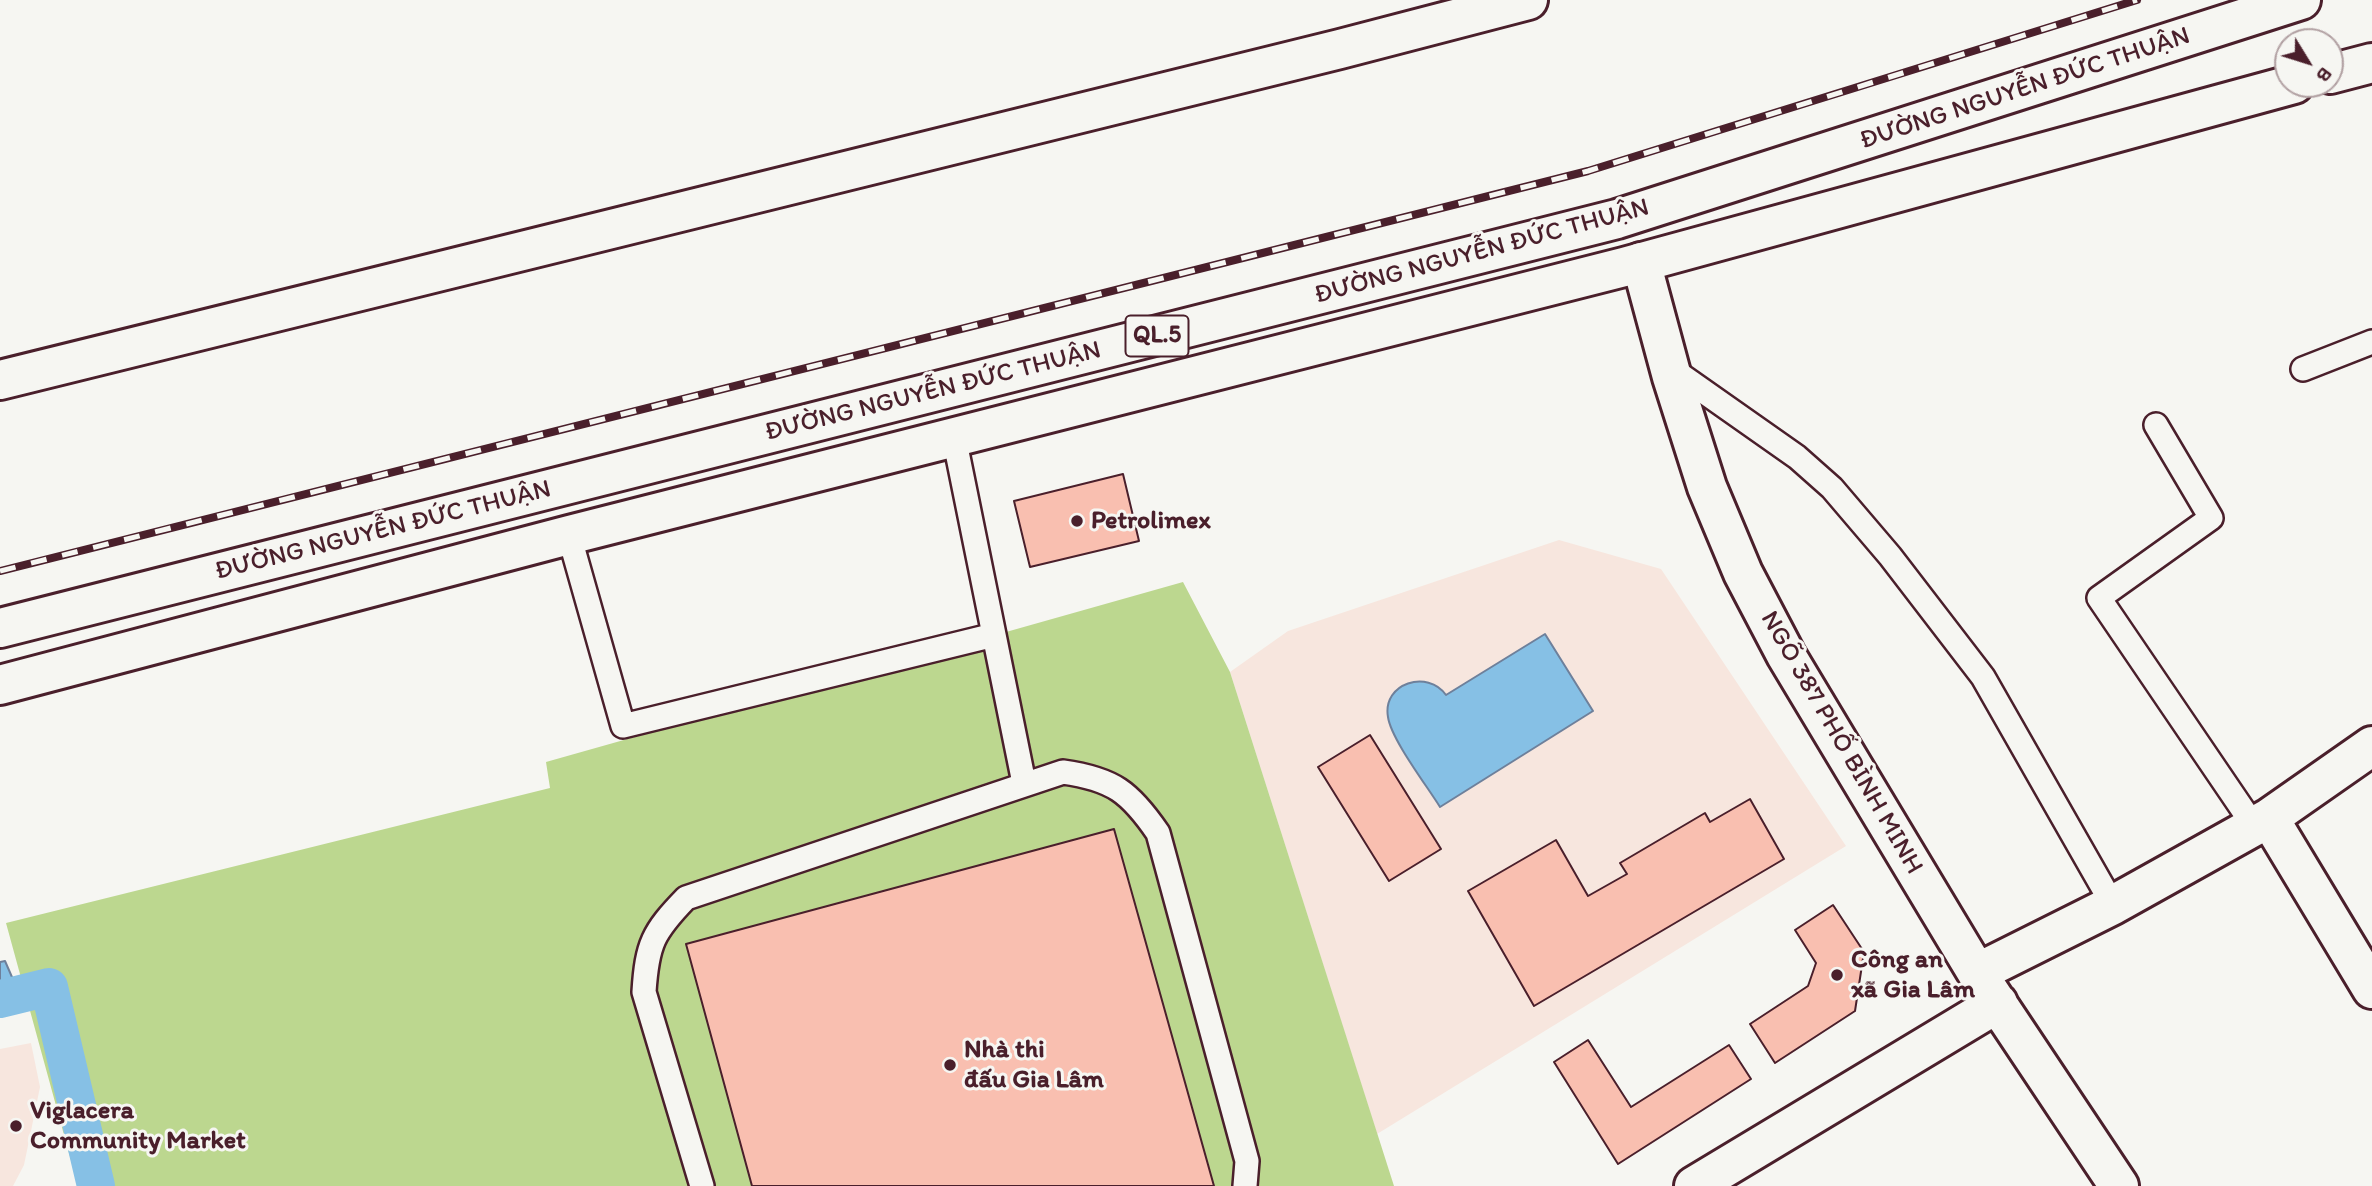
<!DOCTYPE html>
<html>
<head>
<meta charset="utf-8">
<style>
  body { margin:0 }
  #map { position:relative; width:2372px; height:1186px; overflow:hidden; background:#f6f6f2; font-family:Itim,sans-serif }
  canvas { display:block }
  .north { position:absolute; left:2274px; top:28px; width:70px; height:70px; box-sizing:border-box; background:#f6f6f2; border:2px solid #b1a0a2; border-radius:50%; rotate:128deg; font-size:19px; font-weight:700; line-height:28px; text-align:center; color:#4a1f2b }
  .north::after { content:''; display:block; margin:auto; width:24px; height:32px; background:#4a1f2b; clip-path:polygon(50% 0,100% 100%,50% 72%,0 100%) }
</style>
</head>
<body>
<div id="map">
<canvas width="2372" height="1186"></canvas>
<div class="north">B</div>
</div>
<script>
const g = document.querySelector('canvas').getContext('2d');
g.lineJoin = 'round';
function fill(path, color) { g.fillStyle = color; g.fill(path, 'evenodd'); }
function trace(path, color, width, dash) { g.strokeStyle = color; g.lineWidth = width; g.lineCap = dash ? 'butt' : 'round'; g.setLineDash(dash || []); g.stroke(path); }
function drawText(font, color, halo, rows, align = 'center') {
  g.font = font + ' Itim,sans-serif'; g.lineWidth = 6; g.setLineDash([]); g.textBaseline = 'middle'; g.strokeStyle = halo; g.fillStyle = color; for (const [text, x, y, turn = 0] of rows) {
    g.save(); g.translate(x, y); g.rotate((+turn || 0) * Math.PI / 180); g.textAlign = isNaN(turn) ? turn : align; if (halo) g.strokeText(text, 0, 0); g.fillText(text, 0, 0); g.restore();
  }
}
const built = new Path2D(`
  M1559,540L1661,569L1846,846L1377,1134L1230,672L1288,631Z
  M31,1043L40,1087L24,1165L13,1186H0V1049Z`);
const green = new Path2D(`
  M1183,582L1230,672L1394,1186H78L6,923L550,788L546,762Z`);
const water = new Path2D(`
  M1545,634L1593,711L1440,807C1427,786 1391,739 1388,717C1382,683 1428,669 1446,695Z
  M5,961L15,984V1007L0,1010V962Z`);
const canal = new Path2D(`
  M0,999L49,987L96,1186`);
const building = new Path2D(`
  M1123,474L1139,541L1030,567L1014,501Z
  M1370,735L1441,849L1389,881L1318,767Z
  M1750,799L1784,859L1534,1006L1468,891L1556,840L1588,896L1627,874L1620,863L1705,813L1710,822Z
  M1114,829L1214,1186H752L686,944Z
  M1833,905L1864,952L1855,1011L1775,1063L1750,1024L1808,986L1816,963L1795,930Z
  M1588,1040L1631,1107L1729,1045L1751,1079L1618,1164L1554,1062Z`);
const lane = new Path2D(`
  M1669,367L1797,457L1832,488L1890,556L1983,677L2113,905
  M2303,369L2372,342
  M2156,425L2211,518L2099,598L2254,826
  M954,437L1024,783
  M569,535L623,726L994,635
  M702,1186L644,992C647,944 653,932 686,898L1063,772C1113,779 1130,792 1158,833L1247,1161L1245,1186`);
const street = new Path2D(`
  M1641,262L1672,377L1707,487L1743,573L1786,655L1977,973L2119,1186
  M2269,818L2372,746
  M1977,973L2113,905L2269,818L2372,989
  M1694,1186L1998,1003`);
const secondary = new Path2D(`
  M0,380L1340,49L1528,0`);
const highway = new Path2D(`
  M2330,74L2372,63
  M0,628L1617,219L2301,0
  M0,685L569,535L1624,267L2294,84`);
const rail = new Path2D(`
  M0,571L1588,171L2137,0`);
const markers = [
  [1077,521,7,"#4a1f2b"],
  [1837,975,7,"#4a1f2b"],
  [950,1065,7,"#4a1f2b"],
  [16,1126,7,"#4a1f2b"]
];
const shields = [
  [1157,336,63]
];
const shieldNames = [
  ["QL.5",1157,336]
];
const streetNames = [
  ["ĐƯỜNG NGUYỄN ĐỨC THUẬN",2025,89,-18],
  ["ĐƯỜNG NGUYỄN ĐỨC THUẬN",1482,252,-15],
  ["ĐƯỜNG NGUYỄN ĐỨC THUẬN",933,392,-14],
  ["ĐƯỜNG NGUYỄN ĐỨC THUẬN",383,531,-14],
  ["NGÕ 387 PHỐ BÌNH MINH",1841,743,60]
];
const poiNames = [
  ["Petrolimex",1091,521],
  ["Công an",1851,960],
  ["xã Gia Lâm",1851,990],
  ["Nhà thi",964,1050],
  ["đấu Gia Lâm",964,1080],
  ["Viglacera",30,1111],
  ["Community Market",30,1141]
];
fill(built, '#f7e6de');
fill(green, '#bcd78f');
fill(water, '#86c0e5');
trace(water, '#6e809b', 2);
trace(canal, '#86c0e5', 38);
fill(building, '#f9bfb0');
trace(building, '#4a1f2b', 2);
trace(lane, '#4a1f2b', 28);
trace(street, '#4a1f2b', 44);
trace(secondary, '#4a1f2b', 44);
trace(highway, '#4a1f2b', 44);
trace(lane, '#f6f6f2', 23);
trace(street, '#f6f6f2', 38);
trace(secondary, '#f6f6f2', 38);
trace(highway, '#f6f6f2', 38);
trace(rail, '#4a1f2b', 8);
trace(rail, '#f6f6f2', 5, [16]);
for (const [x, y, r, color] of markers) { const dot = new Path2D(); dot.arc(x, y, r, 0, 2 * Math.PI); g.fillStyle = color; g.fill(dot); trace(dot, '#f6f6f2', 2.5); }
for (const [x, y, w] of shields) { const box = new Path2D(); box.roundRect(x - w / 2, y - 20.5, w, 41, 5); g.fillStyle = '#f6f6f2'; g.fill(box); trace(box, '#4a1f2b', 2); }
drawText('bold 24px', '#4a1f2b', null, shieldNames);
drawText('26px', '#4a1f2b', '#f6f6f2', streetNames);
drawText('bold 26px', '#4a1f2b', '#f6f6f2', poiNames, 'left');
</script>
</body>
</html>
